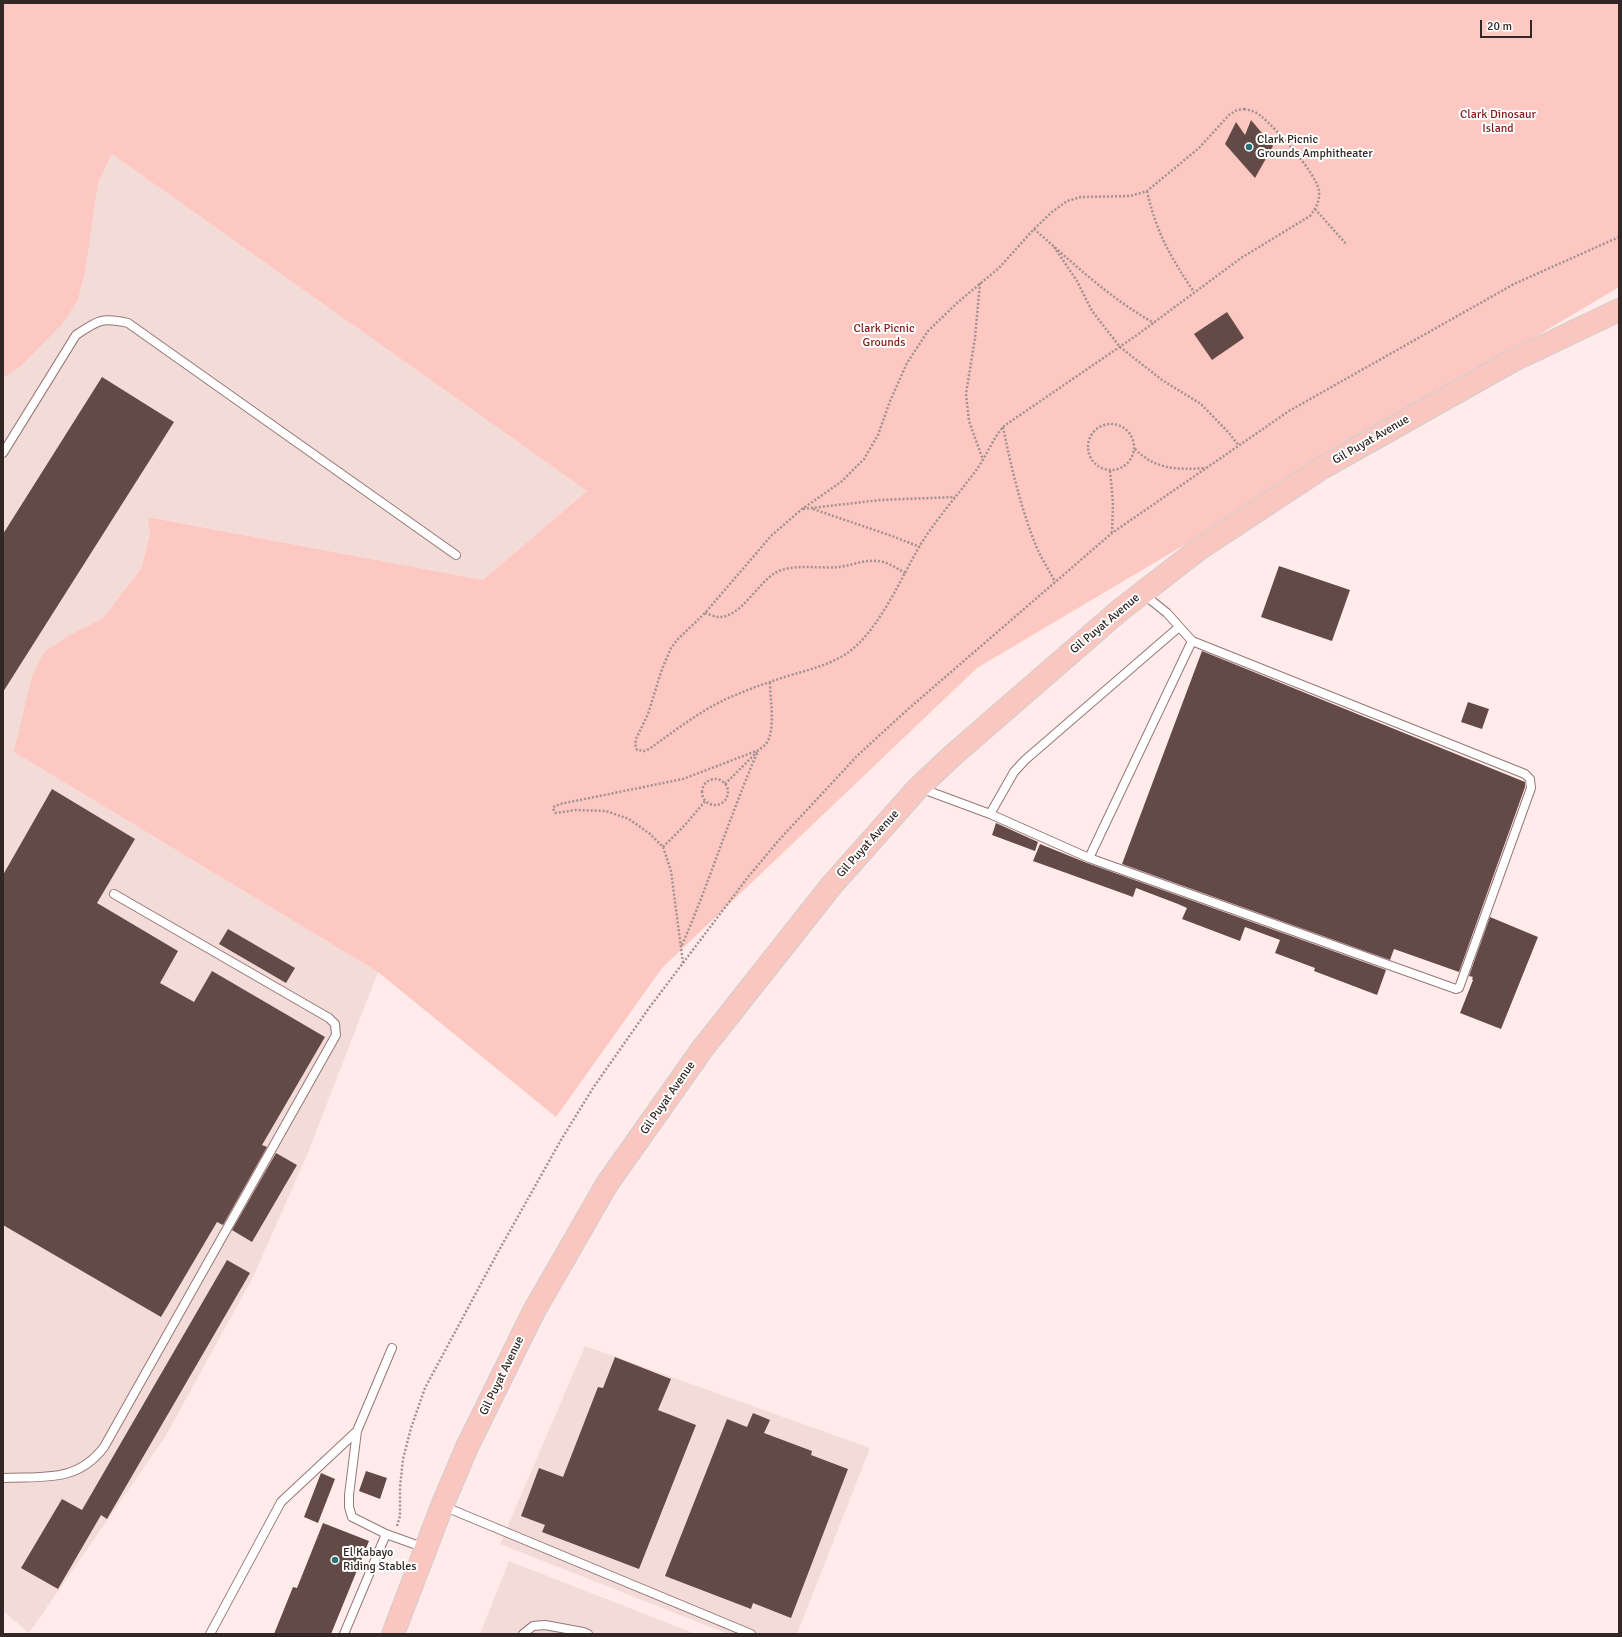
<!DOCTYPE html>
<html>
<head>
<meta charset="utf-8">
<style>
  body { margin:0 }
  #map { position:relative; width:1622px; height:1637px; overflow:hidden; background:#ffebe9; font-family:Signika,sans-serif }
  canvas { display:block }
  .frame { position:absolute; inset:0; border:4px solid #322725; pointer-events:none }
  .scale { position:absolute; left:1480px; top:20px; width:52px; height:18px; box-sizing:border-box; border:2px solid #322725; border-top:0; padding-left:5px; font-size:12px; line-height:14px; white-space:nowrap; color:#322725; -webkit-text-stroke:3px #fff; paint-order:stroke }
</style>
</head>
<body>
<div id="map">
<canvas width="1622" height="1637"></canvas>
<div class="frame"></div>
<div class="scale">20 m</div>
</div>
<script>
const g = document.querySelector('canvas').getContext('2d');
g.lineJoin = 'round';
function fill(path, color) { g.fillStyle = color; g.fill(path, 'evenodd'); }
function trace(path, color, width, dash) { g.strokeStyle = color; g.lineWidth = width; g.lineCap = dash ? 'butt' : 'round'; g.setLineDash(dash || []); g.stroke(path); }
function drawText(font, color, halo, rows, align = 'center') {
  g.font = font + ' Signika,sans-serif'; g.lineWidth = 4; g.setLineDash([]); g.textBaseline = 'middle'; g.strokeStyle = halo; g.fillStyle = color; for (const [text, x, y, turn = 0] of rows) {
    g.save(); g.translate(x, y); g.rotate((+turn || 0) * Math.PI / 180); g.textAlign = isNaN(turn) ? turn : align; if (halo) g.strokeText(text, 0, 0); g.fillText(text, 0, 0); g.restore();
  }
}
const built = new Path2D(`
  M112,154L587,491L483,580L149,517L150,534L141,569L103,618L68,636L44,652L14,752L378,972L307,1155L253,1277L165,1437L29,1633L3,1611V378L20,367L78,300L85,273L98,183Z
  M585,1346L870,1448L797,1634H728L500,1544Z
  M509,1561L696,1634H480Z`);
const green = new Path2D(`
  M5,3H1619V287L977,668L662,968L556,1117L378,972L14,752L32,676L44,652L68,636L103,618L141,569L150,534L148,517L483,580L587,491L112,154L98,183L85,273L78,300L62,324L20,367L3,378V5Z`);
const building = new Path2D(`
  M1251,120L1273,146L1255,178L1225,144L1236,122L1245,135Z
  M1227,312L1244,338L1212,360L1194,334Z
  M102,377L174,422L3,692V534Z
  M1279,566L1350,590L1332,641L1261,617Z
  M1202,651L1525,782V787L1459,972L1394,949L1390,960L1122,864Z
  M1468,702L1489,709L1482,729L1461,722Z
  M52,789L135,839L97,903L178,951L160,983L194,1002L212,971L325,1037L262,1145L267,1147L223,1225L217,1222L161,1317L3,1225V875Z
  M996,823L1038,842L1035,851L992,835Z
  M1040,844L1087,863L1386,970L1377,995L1314,971L1315,968L1275,953L1280,940L1245,927L1240,941L1182,919L1187,908L1178,904L1136,888L1133,897L1033,861Z
  M1490,917L1538,937L1501,1029L1460,1013L1473,980L1472,979L1473,977L1469,976Z
  M228,929L295,968L286,983L219,944Z
  M276,1153L297,1165L252,1242L232,1230Z
  M227,1260L250,1273L107,1519L101,1515L58,1589L21,1568L62,1499L82,1510Z
  M615,1357L671,1379L658,1410L696,1425L639,1569L542,1532L545,1525L521,1516L539,1468L563,1477L598,1387L603,1388Z
  M753,1413L770,1420L764,1433L812,1451L811,1455L848,1469L791,1618L753,1603L751,1609L665,1576L727,1419L747,1427Z
  M366,1471L387,1478L380,1499L359,1491Z
  M321,1473L335,1479L318,1523L304,1517Z
  M323,1523L369,1541L331,1634H274L293,1587L297,1588Z`);
const path = new Path2D(`
  M1244,109C1250,110 1256,112 1261,116C1276,129 1316,172 1319,191C1320,201 1316,208 1310,216L1241,258L1137,335L1004,426C993,438 987,455 977,469C958,495 936,519 919,547C902,577 883,620 858,644C836,667 798,671 770,682C757,686 745,691 733,696C702,709 676,730 649,749L644,751L637,750L635,744L636,739L648,714L662,669L671,648L677,640L705,613L771,536L802,509L841,482L864,459L878,435L890,401L907,363L928,331L957,303L999,268L1034,229L1052,212L1067,201L1081,197L1130,196L1147,191L1199,148L1229,115L1237,110Z
  M1147,191C1156,232 1171,258 1194,292
  M1315,209L1347,245
  M1034,229C1072,262 1109,298 1154,323
  M1054,247L1077,281L1092,311L1120,347L1162,380L1201,404L1229,433L1239,446
  M980,283L975,338L966,394L969,421L983,460
  M1088 447a23 23 0 1 1 46 0a23 23 0 1 1-46 0Z
  M1003,427C1011,467 1021,508 1036,546C1041,558 1049,570 1055,582
  M1135,449C1156,470 1178,470 1206,468
  M1110,471L1113,502L1112,532
  M803,509L880,500L955,497
  M813,509L892,536L920,547
  M705,613C709,614 715,617 719,617C740,618 758,583 775,573C792,563 820,569 839,567C854,565 867,558 883,562C891,564 898,569 905,573
  M702 792a13 13 0 1 1 26 0a13 13 0 1 1-26 0Z
  M725,784L757,752
  M663,847L685,825L706,800
  M682,945C710,881 730,815 758,751
  M683,963L671,871L663,847L650,834L629,819L606,811L576,810L556,813L554,811L553,807L560,804L683,779L759,750C761,748 764,746 766,744C776,731 770,698 770,682
  M397,1526L400,1516V1487L403,1459L411,1428L425,1388L498,1252L561,1140L593,1088L649,1008L748,877L779,840L857,756L907,710L1112,533L1289,411L1514,284L1619,237`);
const service = new Path2D(`
  M3,453L76,335C98,320 102,317 128,323L456,555
  M1142,593L1167,613L1192,641
  M920,788L990,814L1089,858L1192,641L1525,774L1530,779L1531,788L1459,988L1456,989L1089,858
  M990,814L1014,772L1025,760L1179,627
  M392,1348L357,1431L349,1495V1507L352,1517L386,1534L425,1548
  M3,1478C43,1476 77,1483 104,1447L336,1035L335,1024L329,1018L114,894
  M443,1506L751,1634
  M210,1634L281,1502L357,1431
  M344,1634L386,1534
  M523,1634L533,1626L545,1625L583,1632L588,1634`);
const primary = new Path2D(`
  M393,1634L442,1506L467,1447L534,1311L607,1184L703,1048L831,886L918,788L952,756L1119,611L1199,549L1322,468L1512,361L1619,310`);
const markers = [
  [1249,147,4,"#287376"],
  [335,1560,4,"#287376"]
];
const parkNames = [
  ["Clark Dinosaur",1498,115],
  ["Island",1498,129],
  ["Clark Picnic",884,329],
  ["Grounds",884,343]
];
const poiNames = [
  ["Clark Picnic",1257,140],
  ["Grounds Amphitheater",1257,154],
  ["El Kabayo",343,1553],
  ["Riding Stables",343,1567]
];
const streetNames = [
  ["Gil Puyat Avenue",1371,440,-30],
  ["Gil Puyat Avenue",1105,624,-40],
  ["Gil Puyat Avenue",868,844,-48],
  ["Gil Puyat Avenue",668,1098,-55],
  ["Gil Puyat Avenue",502,1376,-64]
];
fill(built, '#f3dbd8');
fill(green, '#fcc8c1');
fill(building, '#644a47');
trace(service, '#947875', 10);
trace(primary, '#d2cfcf', 24);
trace(path, '#a19290', 2.5, [2, 2]);
trace(service, '#fff', 8);
trace(primary, '#f9c6c0', 22);
for (const [x, y, r, color] of markers) { const dot = new Path2D(); dot.arc(x, y, r, 0, 2 * Math.PI); g.fillStyle = color; g.fill(dot); trace(dot, '#fff', 1.5); }
drawText('12px', '#831b19', '#fff', parkNames);
drawText('12px', '#322725', '#fff', poiNames, 'left');
drawText('12px', '#322725', '#fff', streetNames);
</script>
</body>
</html>
